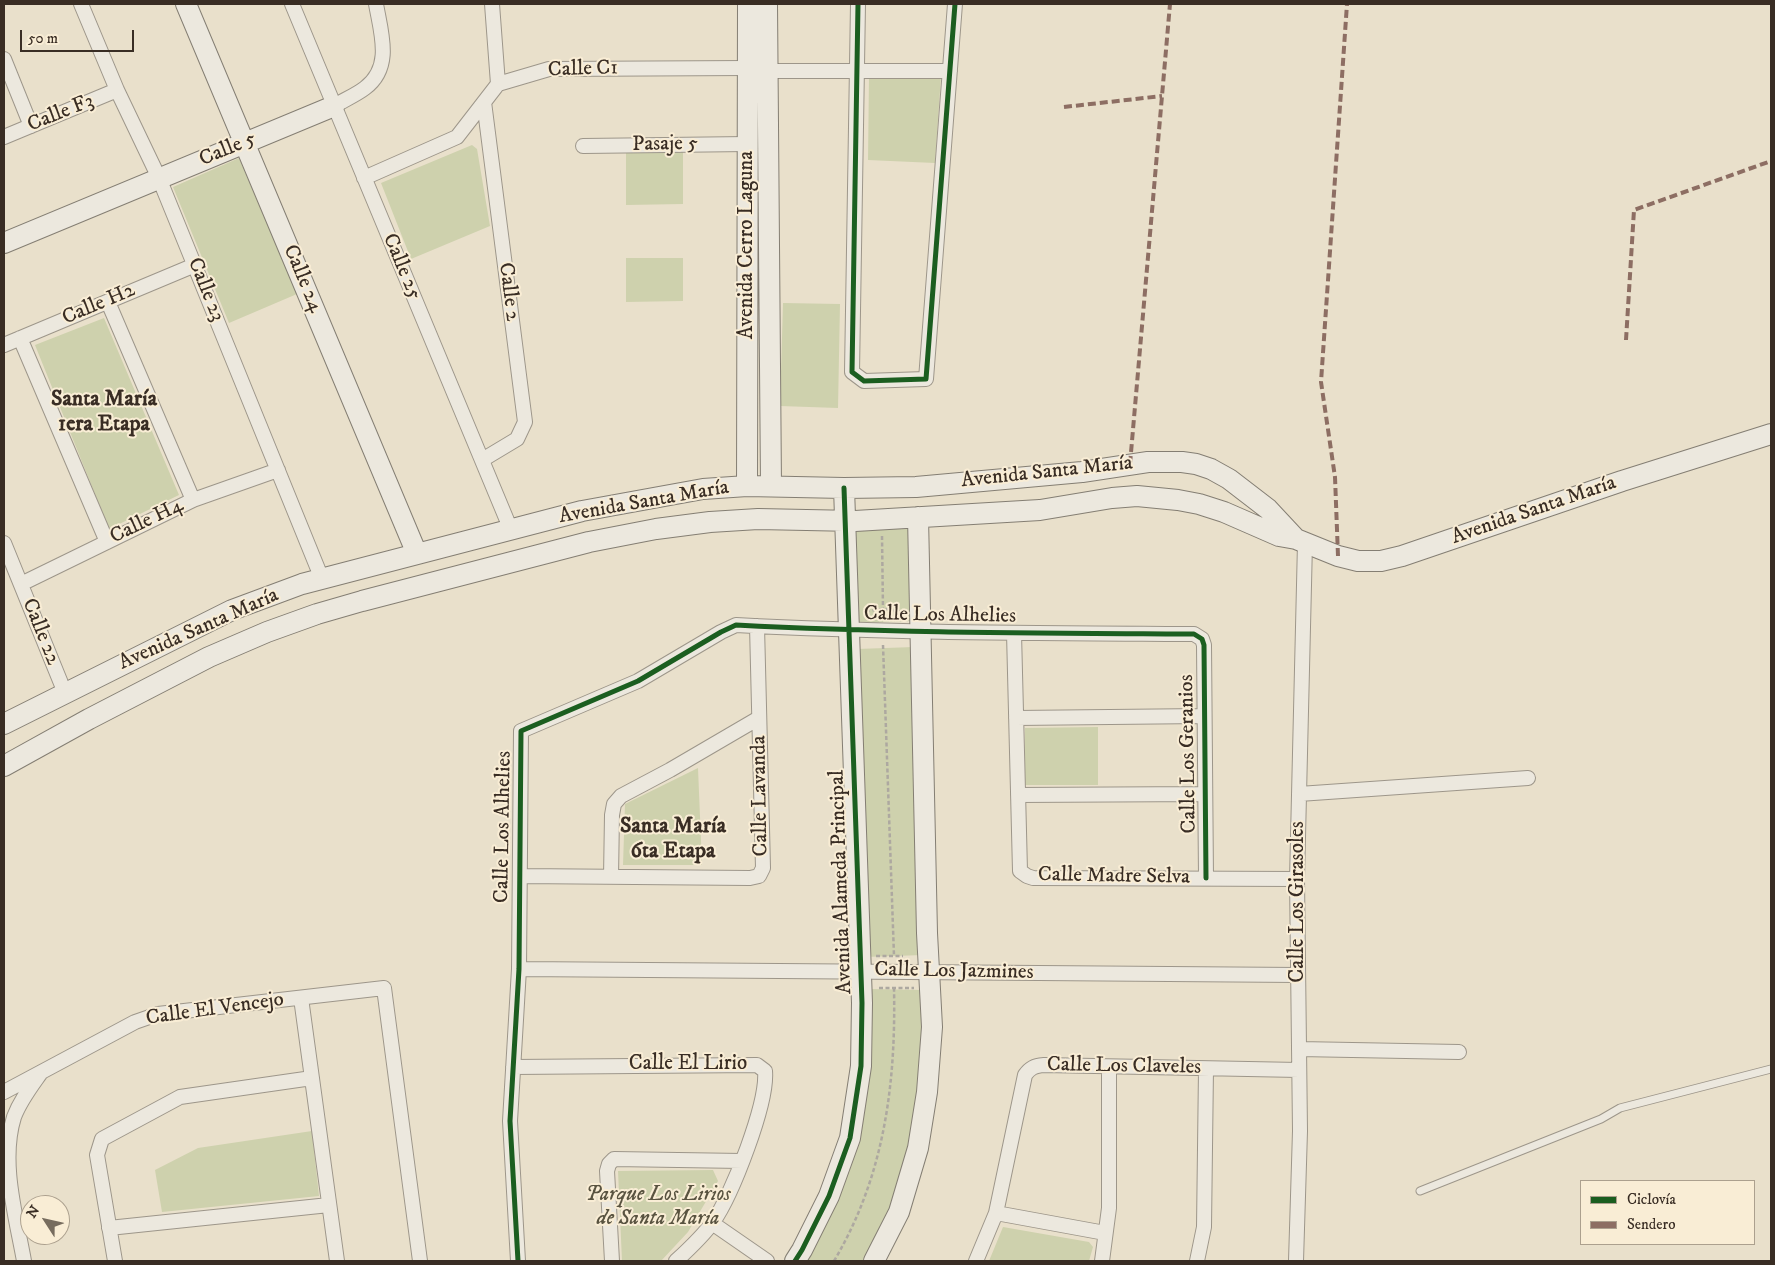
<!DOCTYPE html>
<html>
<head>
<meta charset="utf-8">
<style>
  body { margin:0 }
  #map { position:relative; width:1775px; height:1265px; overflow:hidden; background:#e9e0cb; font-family:"IM FELL DW Pica",serif }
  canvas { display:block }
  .frame { position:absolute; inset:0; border:5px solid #392d24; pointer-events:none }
  .legend { position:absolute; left:1580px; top:1180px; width:175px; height:65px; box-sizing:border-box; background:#f9edd5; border:1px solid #aca08e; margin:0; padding:6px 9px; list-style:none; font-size:15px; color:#392d24 }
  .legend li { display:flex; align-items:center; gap:10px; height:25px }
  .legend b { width:25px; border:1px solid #aca08e }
  .north { position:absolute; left:20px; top:1195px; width:50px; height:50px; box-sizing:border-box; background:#f9edd5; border:1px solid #aca08e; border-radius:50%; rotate:305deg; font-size:14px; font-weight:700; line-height:20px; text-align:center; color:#392d24 }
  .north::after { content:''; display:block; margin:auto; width:18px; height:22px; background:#776c5e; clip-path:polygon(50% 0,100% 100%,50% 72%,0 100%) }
  .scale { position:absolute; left:20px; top:30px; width:114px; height:22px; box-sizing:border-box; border:2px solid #392d24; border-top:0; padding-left:6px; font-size:15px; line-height:18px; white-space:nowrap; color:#392d24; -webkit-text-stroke:4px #f9edd5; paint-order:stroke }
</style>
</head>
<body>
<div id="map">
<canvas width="1775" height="1265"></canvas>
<div class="frame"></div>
<ul class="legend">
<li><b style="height:6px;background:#1b5e20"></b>Ciclovía</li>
<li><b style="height:6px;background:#8d6e63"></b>Sendero</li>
</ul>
<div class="north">N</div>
<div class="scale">50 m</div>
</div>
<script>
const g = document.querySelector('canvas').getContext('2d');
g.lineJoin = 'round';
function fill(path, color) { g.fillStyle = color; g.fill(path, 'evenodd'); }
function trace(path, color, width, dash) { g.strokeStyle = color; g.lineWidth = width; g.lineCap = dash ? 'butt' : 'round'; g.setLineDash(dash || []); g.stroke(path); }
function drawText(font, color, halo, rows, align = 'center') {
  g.font = font + ' "IM FELL DW Pica",serif'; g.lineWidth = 4; g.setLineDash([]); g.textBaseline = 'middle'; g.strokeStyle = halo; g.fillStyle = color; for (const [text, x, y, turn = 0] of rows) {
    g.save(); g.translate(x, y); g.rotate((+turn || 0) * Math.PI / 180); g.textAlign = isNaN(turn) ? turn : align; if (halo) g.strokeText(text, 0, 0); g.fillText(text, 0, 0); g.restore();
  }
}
const green = new Path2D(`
  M941,76L935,163L868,160L869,77Z
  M472,145L477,149L490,226L411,259L381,183Z
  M683,152V204L626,205V153Z
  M239,158L297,294L229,323L173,187Z
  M626,258H683V301L626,302Z
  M783,303L840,304L838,408L780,406Z
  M104,318L179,495L109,529L35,345Z
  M911,526L913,621L855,623L853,527Z
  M914,647L923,955L865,957L857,649Z
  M1098,727V785H1025V728Z
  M698,768L702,865H623L625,804Z
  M869,989L923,990C925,1064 917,1139 890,1209C883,1227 874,1244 866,1261H804L836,1200Z
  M312,1131L319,1196L162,1212L155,1170L198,1148Z
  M713,1170L718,1181L688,1232L661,1261H622L618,1171Z
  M1003,1227L1089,1242L1093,1247L1089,1261H989Z`);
const path = new Path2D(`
  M882,536L883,609
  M866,611L883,609L903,612
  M883,645L894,956
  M876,956H903
  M879,988H914
  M834,1261C884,1177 896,1085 894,988`);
const lane = new Path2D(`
  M1420,1191L1601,1119L1620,1108L1771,1069`);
const street = new Path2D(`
  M81,4L117,90L159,178L322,579
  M292,4L511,530
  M492,4L498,84
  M858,4L852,372L864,381L926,379L955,4
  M4,59L31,126
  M767,71H950
  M334,106C344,100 356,95 365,88C393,67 381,33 376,4
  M4,137L117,90
  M583,146L748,144
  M364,178L457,137L498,84L549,69L748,68
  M108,302L193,500
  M20,338L107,542
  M4,345L195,265
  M482,460L517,439L525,422L484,102
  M4,543L65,693
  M21,584L193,500L278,470
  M1014,633L1020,871L1027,876L1033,878L1297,879
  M1016,718L1204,716
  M1299,794L1528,778
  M1018,795L1205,794
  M520,876L750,878L759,876L763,868L757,626
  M611,877L612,815L614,804L621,796L670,770L759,718
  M519,969L1298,975
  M301,998L337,1261
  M1299,1049L1459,1052
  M513,1067L757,1065L765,1071C768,1103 732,1195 713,1222C703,1236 689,1249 676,1261
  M4,1092L135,1022L158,1014L384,988L420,1261
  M996,1213L1105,1233
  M712,1223L767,1261
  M109,1228L329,1205
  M24,1261C16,1216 0,1162 14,1117C20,1101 30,1088 40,1074
  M115,1261L97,1155L102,1139L180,1097L312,1078
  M518,1261L510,1121L519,969L521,731L638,681L721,632L736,625C889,633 1042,633 1194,634L1202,639L1204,645L1206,878
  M612,1261L607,1171L609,1164L614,1159L742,1161
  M976,1261L996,1213L1025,1075C1030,1068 1034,1066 1044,1065L1299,1070
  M1102,1261L1109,1208V1068
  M1197,1261L1204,1227L1206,1069
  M1296,1261L1300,1131L1297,879L1305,543`);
const secondary = new Path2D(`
  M186,4L417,554
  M767,4L771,486
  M4,243L334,106
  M747,486L748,4
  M4,724L232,610L302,584L582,511L703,489L747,486L844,488L916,487L1082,472L1148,462H1182L1196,464L1211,469L1229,479L1268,509L1296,539
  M4,766L89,719L209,657L267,632L317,614L362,601L589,542L656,529L710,522L758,519L855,521L1040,510L1112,498L1137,496L1178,500L1199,504L1224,512L1279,536L1296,539L1338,556L1358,561H1381L1402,556L1622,481L1771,434
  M795,1261L802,1250L829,1196L850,1138L861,1066L862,1003L844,488
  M874,1261L899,1212L918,1148L927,1092L932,1027L927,933L918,517`);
const quiet = new Path2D(`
  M1064,107L1162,96
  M1626,340L1634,210L1771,161
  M1130,464L1170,4
  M1338,556L1335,477L1321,382L1347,4`);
const cycleway = new Path2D(`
  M858,4L852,372L864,381L926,379L955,4
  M518,1261L510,1121L519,969L521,731L638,681L721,632L736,625C889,633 1042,633 1194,634L1202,639L1204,645L1206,878
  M795,1261L802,1250L829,1196L850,1138L861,1066L862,1003L844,488`);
const streetNames = [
  ["Calle C1",583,70,-2],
  ["Calle F3",61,114,-22],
  ["Pasaje 5",665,145,-1],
  ["Calle 5",228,150,-23],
  ["Avenida Cerro Laguna",748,245,-90],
  ["Calle 25",401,267,67],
  ["Calle 24",302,279,67],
  ["Calle 23",205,290,68],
  ["Calle 2",508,292,83],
  ["Calle H2",99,305,-23],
  ["Avenida Santa María",1047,473,-6],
  ["Avenida Santa María",644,503,-10],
  ["Avenida Santa María",1534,511,-19],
  ["Calle H4",147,522,-26],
  ["Calle Los Alhelies",940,616,1],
  ["Avenida Santa María",199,630,-24],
  ["Calle 22",40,632,68],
  ["Calle Los Geranios",1189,754,-91],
  ["Calle Lavanda",761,796,-91],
  ["Calle Los Alhelies",504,827,-89],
  ["Calle Madre Selva",1114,877,1],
  ["Avenida Alameda Principal",842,882,-92],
  ["Calle Los Girasoles",1299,902,-90],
  ["Calle Los Jazmines",954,972,1],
  ["Calle El Vencejo",215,1010,-8],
  ["Calle El Lirio",688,1065],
  ["Calle Los Claveles",1124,1067,1]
];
const parkNames = [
  ["Parque Los Lirios",658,1196],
  ["de Santa María",658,1220]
];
const neighbourhoodNames = [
  ["Santa María",104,400],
  ["1era Etapa",104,425],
  ["Santa María",673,827],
  ["6ta Etapa",673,852]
];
fill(green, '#ced1ad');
trace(lane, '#9d968a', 9);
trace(street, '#9d968a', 16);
trace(secondary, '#847e73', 22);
trace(path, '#ada8a0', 2.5, [4, 2.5]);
trace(lane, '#ece8de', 7);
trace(street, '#ece8de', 14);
trace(secondary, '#ece8de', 20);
trace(quiet, '#8d6e63', 4, [8, 4]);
trace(cycleway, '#1b5e20', 5);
drawText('21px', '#392d24', '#f9edd5', streetNames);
drawText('italic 21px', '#595340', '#f9edd5', parkNames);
drawText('bold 22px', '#392d24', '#f9edd5', neighbourhoodNames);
</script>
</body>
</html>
